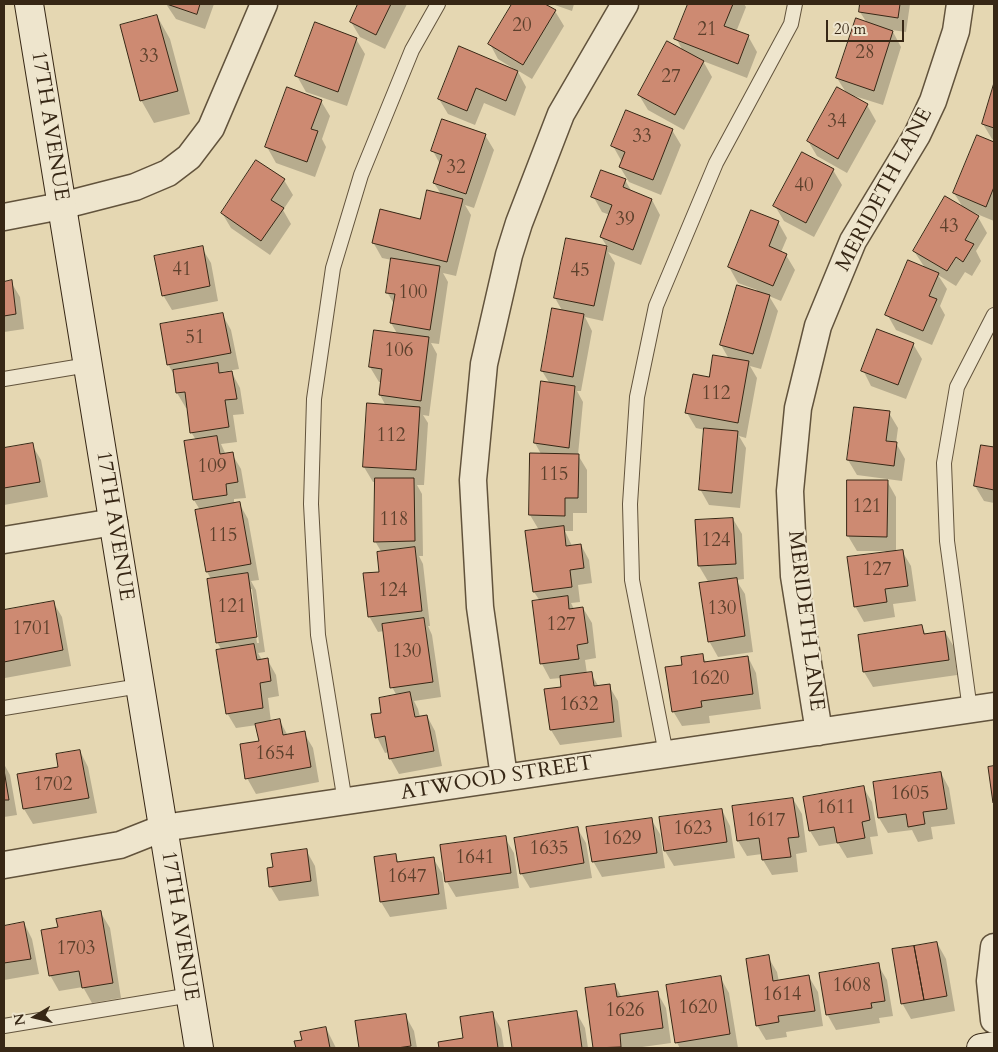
<!DOCTYPE html>
<html>
<head>
<meta charset="utf-8">
<style>
  body { margin:0 }
  #map { position:relative; width:998px; height:1052px; overflow:hidden; background:#e5d7b2; font-family:Cardo,serif }
  canvas { display:block }
  .frame { position:absolute; inset:0; border:5px solid #372715; pointer-events:none }
  .north { position:absolute; left:10px; top:992px; width:50px; height:50px; -webkit-text-stroke:4px #eee5cd; paint-order:stroke; rotate:261deg; font-size:14px; font-weight:700; line-height:20px; text-align:center; color:#372715 }
  .north::after { content:''; display:block; margin:auto; width:18px; height:22px; background:#372715; clip-path:polygon(50% 0,100% 100%,50% 72%,0 100%) }
  .scale { position:absolute; left:826px; top:20px; width:78px; height:22px; box-sizing:border-box; border:2px solid #372715; border-top:0; padding-left:6px; font-size:15px; line-height:18px; white-space:nowrap; color:#372715; -webkit-text-stroke:4px #eee5cd; paint-order:stroke }
</style>
</head>
<body>
<div id="map">
<canvas width="998" height="1052"></canvas>
<div class="frame"></div>
<div class="north">N</div>
<div class="scale">20 m</div>
</div>
<script>
const g = document.querySelector('canvas').getContext('2d');
g.lineJoin = 'round';
function fill(path, color) { g.fillStyle = color; g.fill(path, 'evenodd'); }
function trace(path, color, width, dash) { g.strokeStyle = color; g.lineWidth = width; g.lineCap = dash ? 'butt' : 'round'; g.setLineDash(dash || []); g.stroke(path); }
function drawText(font, color, halo, rows, align = 'center') {
  g.font = font + ' Cardo,serif'; g.lineWidth = 4.5; g.setLineDash([]); g.textBaseline = 'middle'; g.strokeStyle = halo; g.fillStyle = color; for (const [text, x, y, turn = 0] of rows) {
    g.save(); g.translate(x, y); g.rotate((+turn || 0) * Math.PI / 180); g.textAlign = isNaN(turn) ? turn : align; if (halo) g.strokeText(text, 0, 0); g.fillText(text, 0, 0); g.restore();
  }
}
const shadow = new Path2D(`
  M166,4H214L205,29L176,19Z
  M354,4H407L385,49L360,37L351,22L358,6Z
  M514,4H543L555,11L564,26L532,79L517,70L526,87L515,116L484,103L475,125L448,114L439,99L513,70L514,69L498,59L490,44Z
  M552,4H574L572,11Z
  M689,4H744L746,7L736,32L748,36L757,52L747,78L703,61L712,77L684,130L648,110L639,95L683,51L676,38Z
  M861,4H910L906,32L892,30L901,47L883,105L851,95L867,105L876,121L847,173L817,156L808,141L847,94L837,78L867,23L860,12Z
  M157,16L170,39L190,114L154,123L141,100Z
  M356,39L365,54L347,106L306,92L297,76Z
  M994,87V140L992,139L983,124Z
  M321,101L330,116L322,139L326,147L315,177L276,163L267,147Z
  M672,130L681,145L661,195L629,182L620,167L622,162L613,146Z
  M485,135L494,150L474,208L465,205L471,215L456,276L443,273L448,282L439,344L431,343L437,354L429,416L423,415L428,423L424,485H417L422,494L423,556H419L423,564L430,626H428L432,635L441,697L414,701L418,709L420,717L427,716L435,731L442,766L399,774L390,758L389,752L385,753L377,737L383,714L397,696L392,687L384,631L378,632L369,616L380,573L382,553L375,541L376,482H373L364,467L386,406L380,395L382,382H379L370,367L398,335L391,323L394,304L387,292L392,260L382,258L373,242L421,221L441,194L434,183L440,164L433,151Z
  M978,136L994,143V221L972,212L971,213L978,217L987,233L976,251L981,261L972,276L965,272L956,286L938,275L947,289L940,306L945,315L932,345L896,330L887,314L925,268L914,251L964,209L954,193Z
  M833,170L842,185L814,237L784,221L775,206Z
  M284,180L293,195L283,210L291,224L270,255L231,228L222,213Z
  M625,180L632,192L652,200L660,215L641,265L608,252L615,263L603,321L585,317L592,331L581,391H577L583,402L578,455L587,470V513H573V531H565L572,546L581,545L589,560L592,583L578,585L580,602L571,603L574,609L583,608L592,623L596,658L585,660L587,674H591L599,687L609,686L618,701L622,737L560,745L551,730L562,688L561,678L550,679L542,664L540,601L534,592L539,530L530,515L531,454H541L535,443L542,383L550,384L542,371L563,312L555,298L567,239L608,248L601,237L610,215L602,212L593,196Z
  M778,222L787,238L781,252L786,255L795,270L781,301L769,296L778,311L761,369L750,366L757,378L746,438L739,436L746,448L740,508L709,505L700,489L705,430L696,428L687,413L710,379L729,359L721,345L757,290L738,283L729,267Z
  M202,248L211,263L218,301L172,310L163,295Z
  M11,282L20,297L24,329L4,332V283Z
  M222,314L231,330L239,369L221,372L223,374L232,373L240,388L244,414L233,415L237,442L221,444L226,455L232,454L241,469L246,498L234,499V504L239,503L248,519L259,580L251,581L256,590L265,652L258,653L262,660L267,659L276,675L279,696L268,698L271,722L280,721L288,736L304,733L313,748L319,782L256,794L247,778L260,742L257,725L236,728L227,713L222,651L217,642L211,579L207,572L196,511L200,510L194,500L196,440L191,432L188,408H186L177,393L174,375L168,364ZM249,589H252L259,643H257Z
  M913,344L922,359L906,399L871,386L863,370Z
  M889,413L898,428L896,443L905,459L902,481L857,475L848,460Z
  M32,445L41,460L48,497L4,505V450Z
  M982,446L994,449V503L984,501L975,486Z
  M887,481L896,497V552L902,551L911,566L916,601L893,604L895,617L864,622L855,606L886,551H857L848,536Z
  M733,519L742,534L744,579L736,580L745,594L753,652L718,657L709,641V583L699,566Z
  M53,602L62,617L71,666L5,678L4,611Z
  M922,627L926,635L945,632L954,647L957,675L873,687L864,672Z
  M702,656L707,663L748,657L756,673L761,709L709,716L710,723L682,726L673,711L684,666Z
  M80,751L88,767L97,813L33,824L24,809L60,768Z
  M4,764L10,775L17,815L4,817Z
  M941,773L949,788L955,824L931,827L933,839L918,842L912,830L888,833L879,818L874,783Z
  M863,787L872,802L878,836L870,837L873,854L847,858L838,843L819,846L810,831L804,798Z
  M793,799L802,814L807,852L796,854L798,872L772,875L763,860L762,854L747,856L738,841Z
  M722,810L730,826L735,858L674,866L665,851Z
  M651,819L660,834L665,868L602,877L593,861Z
  M577,828L586,843L592,878L530,888L521,873Z
  M505,838L514,853L519,888L456,897L447,882Z
  M306,850L315,866L319,896L279,901L270,886L274,868Z
  M395,855L399,863L433,858L442,873L447,909L390,917L381,902Z
  M101,913L110,928L121,998L92,1003L83,987L59,991L50,975L59,928Z
  M24,923L32,939L39,974L4,980V927Z
  M937,943L946,959L955,1011L911,1019L902,1003Z
  M768,957L777,972L779,982L809,977L818,992L823,1026L786,1032L787,1037L766,1040L757,1025Z
  M878,965L887,980L893,1016L879,1018L880,1023L836,1030L827,1014Z
  M720,977L729,993L738,1048H680L677,1043Z
  M615,985L622,998L657,992L666,1008L671,1043L635,1048H595L586,989Z
  M576,1012L585,1028L588,1048H514L510,1022Z
  M492,1013L501,1029L504,1048H440V1043L464,1039Z
  M405,1015L414,1031L417,1048H360L356,1022Z
  M326,1028L336,1048H297L296,1042L304,1041Z`);
const building = new Path2D(`
  M167,4H200L197,14Z
  M358,4H391L376,35L350,22Z
  M512,4H545L556,10L523,65L488,44Z
  M688,4H733L724,26L749,35L738,64L674,39Z
  M860,4H900L898,18L859,12Z
  M157,15L178,91L140,101L120,25Z
  M856,18L893,31L874,91L836,78Z
  M315,22L357,38L338,92L295,76Z
  M667,41L704,61L675,115L638,95Z
  M459,46L518,71L506,101L476,88L467,111L438,99Z
  M994,83V128L982,124Z
  M287,87L322,100L311,129L318,131L307,162L265,147Z
  M837,87L868,104L838,159L807,141Z
  M626,110L673,129L653,180L619,167L625,152L611,146Z
  M442,119L486,134L466,194L433,183L442,155L431,151Z
  M977,135L994,142V187L986,207L953,193Z
  M802,152L834,169L806,223L773,206Z
  M256,160L285,179L271,200L284,208L261,241L221,213Z
  M601,170L626,179L623,187L652,199L633,250L600,237L612,205L591,197Z
  M427,190L463,199L447,262L372,243L380,209L420,219Z
  M945,196L979,216L965,240L974,244L963,262L956,257L947,271L913,251Z
  M751,210L779,221L769,246L787,254L773,286L728,267Z
  M566,238L607,246L594,306L554,298Z
  M203,246L210,286L162,296L154,256Z
  M391,258L440,266L430,330L390,323L395,294L386,293Z
  M908,260L939,273L929,296L937,299L923,331L885,315Z
  M12,280L16,314L4,316V282Z
  M737,285L770,295L753,354L720,345Z
  M552,308L584,314L573,377L541,371Z
  M223,313L231,353L167,365L160,324Z
  M877,329L914,343L898,385L861,371Z
  M374,330L429,337L421,401L379,395L382,369L369,367Z
  M713,355L749,361L738,423L685,413L693,374L709,377Z
  M218,363L219,373L232,371L237,399L225,400L229,427L190,433L185,392L176,393L173,370Z
  M541,381L575,386L569,448L534,443Z
  M367,403L420,407L416,470L363,467Z
  M854,407L890,411L886,441L897,442L894,466L847,460Z
  M704,428L738,431L732,493L699,490Z
  M217,436L220,454L233,452L238,482L226,484L227,495L193,500L184,441Z
  M33,443L40,482L4,488V448Z
  M981,445L994,447V490L974,486Z
  M530,453L579,454L578,498H565V516L529,515Z
  M375,478H414L415,541L374,542Z
  M847,480H888L887,537L847,536Z
  M240,502L251,564L206,572L195,510Z
  M733,518L736,564L698,566L695,520Z
  M564,526L566,546L581,544L584,568L570,570L572,587L533,592L525,531Z
  M415,547L422,611L368,617L363,573L379,572L377,552Z
  M903,550L908,586L885,589L887,602L854,607L847,557Z
  M248,573L257,637L216,643L207,579Z
  M737,578L745,636L708,642L699,583Z
  M568,596L569,609L583,607L588,643L577,645L579,659L540,664L532,601Z
  M54,601L63,650L4,662V610Z
  M424,618L433,682L390,688L382,624Z
  M922,625L924,634L945,631L949,660L863,672L858,635Z
  M254,644L257,660L268,658L271,681L260,683L263,708L226,714L216,650Z
  M703,654L704,662L748,656L753,694L701,701L702,707L672,712L665,667L682,665L681,657Z
  M592,672L594,686L610,684L614,722L550,730L544,689L561,687L560,676Z
  M410,692L415,717L427,715L434,751L389,759L385,736L375,738L371,714L381,713L379,698Z
  M280,719L283,735L305,731L311,767L245,779L240,744L259,741L255,724Z
  M80,750L89,798L23,809L17,774L58,767L56,754Z
  M994,766V802L993,803L988,767Z
  M4,770L9,800H4Z
  M941,772L947,809L923,812L925,824L908,827L906,814L878,818L873,782Z
  M864,786L870,820L862,822L865,838L837,843L834,827L809,831L803,797Z
  M793,798L799,837L788,838L791,857L762,860L759,838L737,841L732,806Z
  M722,809L727,842L664,851L659,817Z
  M652,818L657,853L592,862L586,827Z
  M578,827L584,863L520,874L514,838Z
  M506,836L511,873L445,882L440,845Z
  M307,849L311,881L269,887L267,868L273,867L271,854Z
  M396,854L397,862L434,857L439,894L380,902L374,857Z
  M101,911L113,983L82,988L79,971L49,976L41,930L58,927L56,919Z
  M24,922L31,959L4,963V926Z
  M937,942L947,996L924,1000L914,946Z
  M914,946L924,1000L901,1004L892,949Z
  M769,955L773,981L809,975L815,1011L778,1016L779,1022L756,1026L746,959Z
  M879,963L885,1001L871,1003L872,1008L826,1015L819,973Z
  M721,976L730,1034L675,1043L666,985Z
  M615,984L617,997L658,991L663,1028L620,1034L621,1047L593,1048L585,988Z
  M577,1011L582,1048H512L508,1021Z
  M493,1012L498,1048H439L438,1042L463,1038L460,1017Z
  M406,1014L411,1046L397,1048H359L355,1021Z
  M326,1027L330,1048H296L294,1041L302,1040L300,1032Z`);
const lane = new Path2D(`
  M4,379L88,365
  M4,708L140,686
  M970,710L947,541L944,463L957,387L994,315
  M666,754L632,580L630,504L637,397L656,306L716,163L791,24L795,4
  M345,802L318,635L311,504L314,399L333,268L361,175L412,50L438,4
  M4,1026L191,995`);
const street = new Path2D(`
  M4,217L61,206L135,187L168,173L189,157L211,128L264,4
  M4,540L114,522
  M819,732L794,576L790,491L798,408L818,326L853,241L917,135L933,101L956,31L960,4
  M504,777L480,607L473,480L484,364L509,255L519,223L561,114L625,4
  M4,865L120,845L163,828L994,706
  M994,947L990,981L994,1020`);
const secondary = new Path2D(`
  M29,4L199,1048
  M981,1048L994,1046`);
const numberNames = [
  ["20",522,27],
  ["21",707,31],
  ["28",865,54],
  ["33",149,58],
  ["27",671,78],
  ["34",837,123],
  ["33",642,138],
  ["32",456,169],
  ["40",804,187],
  ["39",625,221],
  ["43",949,228],
  ["41",182,271],
  ["45",580,272],
  ["100",413,294],
  ["51",195,339],
  ["106",399,352],
  ["112",716,395],
  ["112",391,437],
  ["109",212,468],
  ["115",554,476],
  ["121",867,508],
  ["118",394,521],
  ["115",223,537],
  ["124",716,542],
  ["127",877,571],
  ["124",393,592],
  ["121",232,608],
  ["130",722,610],
  ["127",561,626],
  ["1701",32,630],
  ["130",407,653],
  ["1620",710,680],
  ["1632",579,706],
  ["1654",275,755],
  ["1702",53,786],
  ["1605",910,795],
  ["1611",836,809],
  ["1617",766,822],
  ["1623",693,830],
  ["1629",622,840],
  ["1635",549,850],
  ["1641",475,859],
  ["1647",407,878],
  ["1703",76,950],
  ["1608",852,987],
  ["1614",782,996],
  ["1620",698,1009],
  ["1626",625,1012]
];
const streetNames = [
  ["17TH AVENUE",49,126,81],
  ["MERIDETH LANE",885,190,-62],
  ["17TH AVENUE",114,526,81],
  ["MERIDETH LANE",805,621,83],
  ["ATWOOD STREET",497,779,-9],
  ["17TH AVENUE",179,926,81]
];
fill(shadow, '#0003');
fill(building, '#cd8a72');
trace(building, '#372715', 1);
trace(lane, '#62533c', 16);
trace(street, '#62533c', 29);
trace(secondary, '#372715', 30);
trace(lane, '#eee5cd', 14);
trace(street, '#eee5cd', 26);
trace(secondary, '#eee5cd', 28);
drawText('19px', '#5c402c', null, numberNames);
drawText('21px', '#372715', '#eee5cd', streetNames);
</script>
</body>
</html>
